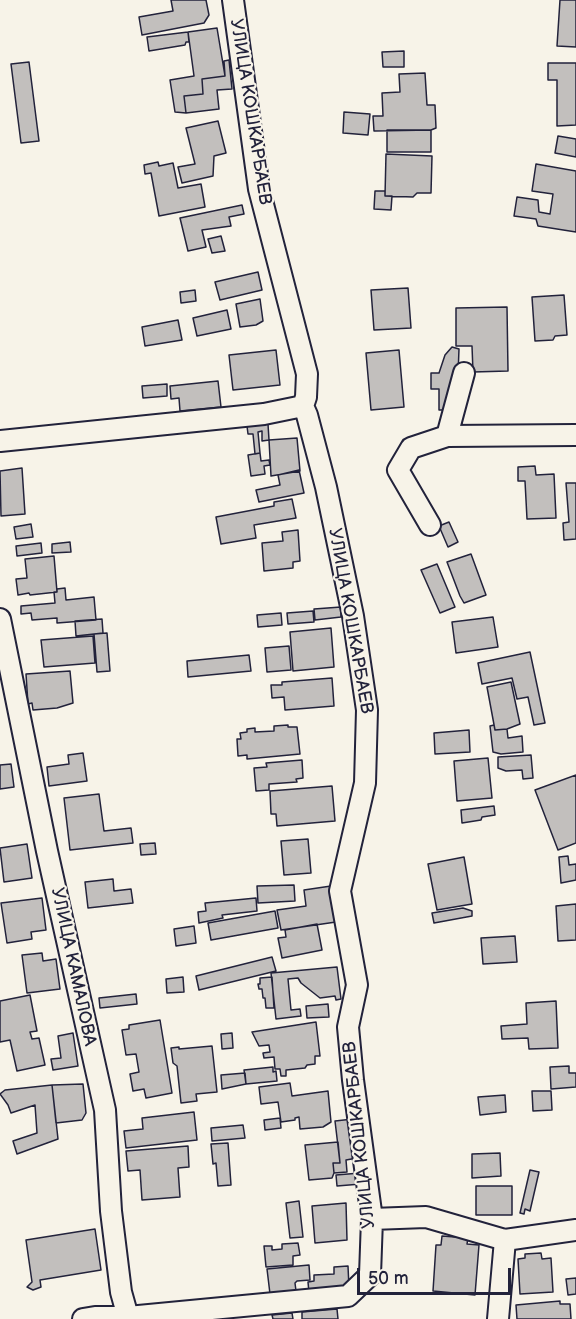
<!DOCTYPE html>
<html>
<head>
<meta charset="utf-8">
<style>
  body { margin:0 }
  #map { position:relative; width:576px; height:1319px; overflow:hidden; background:#f7f3e8; font-family:"Balsamiq Sans",sans-serif }
  canvas { display:block }
  .scale { position:absolute; left:357px; top:1268px; width:154px; height:27px; box-sizing:border-box; border:3px solid #22223b; border-top:0; padding-left:8px; font-size:18px; line-height:21px; white-space:nowrap; color:#22223b; -webkit-text-stroke:4px #f7f3e8; paint-order:stroke }
</style>
</head>
<body>
<div id="map">
<canvas width="576" height="1319"></canvas>
<div class="scale">50 m</div>
</div>
<script>
const g = document.querySelector('canvas').getContext('2d');
g.lineJoin = 'round';
function fill(path, color) { g.fillStyle = color; g.fill(path, 'evenodd'); }
function trace(path, color, width, dash) { g.strokeStyle = color; g.lineWidth = width; g.lineCap = dash ? 'butt' : 'round'; g.setLineDash(dash || []); g.stroke(path); }
function drawText(font, color, halo, rows, align = 'center') {
  g.font = font + ' "Balsamiq Sans",sans-serif'; g.lineWidth = 4.5; g.setLineDash([]); g.textBaseline = 'middle'; g.strokeStyle = halo; g.fillStyle = color; for (const [text, x, y, turn = 0] of rows) {
    g.save(); g.translate(x, y); g.rotate((+turn || 0) * Math.PI / 180); g.textAlign = isNaN(turn) ? turn : align; if (halo) g.strokeText(text, 0, 0); g.fillText(text, 0, 0); g.restore();
  }
}
const building = new Path2D(`
  M171,0H206L209,15L204,23L142,35L139,17L173,11Z
  M560,0H576V47L557,46Z
  M217,28L225,76L202,79L203,94L184,96L186,113L175,112L170,80L194,76L188,32Z
  M188,32L189,42H186L185,45L149,51L147,37Z
  M404,51V67H383L382,52Z
  M229,60L232,89L217,90L219,109L186,113L184,96L203,94L202,79L225,76L224,61Z
  M29,62L39,141L21,143L11,64Z
  M548,63H576V125L557,126V80H548Z
  M425,73L427,105H435L436,128L431,130L374,131L373,116H383L382,93L400,92L399,74Z
  M344,112L370,114L368,135L343,133Z
  M218,121L226,153L214,156L213,176L182,183L178,167L195,164L186,128Z
  M387,130H431V152H387Z
  M558,136L576,139V157L555,153Z
  M386,154L432,156L431,193H417L413,197L385,196Z
  M158,162L159,166L173,163L178,188L201,184L205,207L159,216L151,173L145,174L144,165Z
  M536,164L576,171V232L538,226L536,219L514,216L517,197L538,200L539,212L550,214L553,194L532,191Z
  M375,191H385V196H392L391,210L374,209Z
  M242,205L244,214L229,217L231,226L202,230L206,247L188,251L180,218Z
  M221,236L225,251L212,253L208,239Z
  M258,272L262,290L220,300L215,282Z
  M408,288L411,328L374,330L371,290Z
  M195,290L196,301L181,303L180,292Z
  M564,295L567,335L555,336L553,340L535,341L532,297Z
  M260,299L263,321L256,325L240,327L236,304Z
  M507,307L508,371L473,372L472,346H456V308Z
  M227,310L231,329L197,336L193,318Z
  M178,320L182,340L145,346L142,327Z
  M452,347L459,349L458,375L445,410H439V389H431V373H439L445,355Z
  M276,350L280,385L233,390L229,355Z
  M399,350L404,407L371,410L366,353Z
  M218,381L221,407L180,411L179,398L171,399L170,386Z
  M167,384V396L143,398L142,386Z
  M268,424L269,440L262,441V431L258,432L260,453L255,454L253,434H248L247,426Z
  M297,438L300,471L271,476L269,440Z
  M260,453L261,461L269,460L270,465L264,466L265,474L251,476L248,455Z
  M535,466L536,475L554,474L556,518L527,519L525,481H518V467Z
  M22,468L25,514L1,516L0,471Z
  M299,470L304,493L259,502L256,490L280,485L278,475Z
  M566,483H576V539L564,540L563,523L569,522Z
  M292,499L296,518L254,525L256,538L221,544L216,517L274,506V502Z
  M449,522L458,542L448,547L439,526Z
  M31,524L33,537L16,539L14,527Z
  M298,530L300,561L293,562V568L264,571L262,543L283,541L282,532Z
  M70,542L71,552L52,553V544Z
  M41,543L42,553L17,556L16,546Z
  M471,554L486,595L464,603L460,596L447,562Z
  M54,556L57,592L30,595L29,593L18,595L16,579L27,578L25,559Z
  M437,564L455,607L440,613L421,570Z
  M65,588L66,600L94,597L96,620L57,623V618L32,620L31,613L21,614V606L55,603L54,592H57V589Z
  M341,607V617L315,620L314,609Z
  M313,611L314,622L288,624L287,613Z
  M281,613L282,625L258,627L257,615Z
  M493,617L498,647L456,653L452,622Z
  M102,619L103,633L76,636L75,621Z
  M331,628L334,667L293,671L290,632Z
  M107,633L110,671L97,672L94,634Z
  M93,636L95,663L44,667L41,640Z
  M289,646L291,670L267,672L265,648Z
  M530,652L545,723L534,725L528,697L517,699L512,678L482,684L478,663Z
  M249,655L251,671L188,677L187,661Z
  M70,671L73,703L57,708L33,710L32,703L28,704L26,674Z
  M332,678L334,706L285,710L284,697L272,698L271,685H282V682Z
  M511,682L520,724L507,729L495,730L487,687Z
  M288,725V727H297L300,754L247,759V755L238,756L237,739H241L240,733L247,732V729L255,728V732L274,731V726Z
  M494,725L495,730L507,729L508,738L522,736L523,752L501,754L493,752L490,726Z
  M469,730L470,752L435,754L434,733Z
  M83,753L87,781L49,786L47,767L69,764L68,755Z
  M531,755L533,778L523,779L522,770L506,771L498,768V757Z
  M488,758L492,798L457,801L454,761Z
  M302,760L303,778L296,779L297,782L269,784V790L256,791L254,768L267,767L266,763Z
  M11,764L14,787L0,789V765Z
  M576,775V843L558,850L535,790Z
  M332,786L335,821L277,826L276,814H271L270,791Z
  M99,794L104,831L131,828L133,843L70,850L64,798Z
  M494,806L495,815L482,817L481,820L462,823L461,810Z
  M308,839L311,873L284,875L281,841Z
  M155,843L156,854L141,855L140,844Z
  M27,844L32,878L4,882L0,848Z
  M568,856L569,865L576,864V880L561,883L559,857Z
  M464,857L472,904L437,910L428,864Z
  M113,879L114,891L131,889L133,903L88,908L85,882Z
  M294,885L295,901L258,903L257,886Z
  M331,886L336,922L281,930L277,910L306,906L304,890Z
  M42,898L46,930L31,932L32,939L7,943L1,903Z
  M256,898L257,911L222,915L223,918L199,923L198,912L206,911L205,903Z
  M576,904V940L558,941L556,906Z
  M463,908L472,911V916L434,923L432,913Z
  M275,911L278,928L211,940L208,923Z
  M317,924L322,950L282,958L278,938L286,937L285,930Z
  M194,926L196,943L176,946L174,929Z
  M515,936L517,962L483,964L481,938Z
  M42,953L43,961L56,959L60,989L27,993L22,955Z
  M272,957L276,971L199,990L196,976Z
  M337,967L341,999L336,1000L335,996L320,998L301,983L298,978L288,979L291,1010L300,1009L301,1016L276,1019L271,973Z
  M183,977L184,992L167,993L166,979Z
  M272,977L274,1008H266L265,998H263L262,989H259L258,984H260V978Z
  M136,994L137,1004L100,1008L99,998Z
  M30,995L37,1031L30,1032L32,1039L39,1038L45,1065L17,1071L10,1040L0,1042V1001Z
  M556,1001L558,1048L529,1049L528,1038L502,1039L501,1026L527,1024L526,1003Z
  M328,1004L329,1017L307,1018L306,1006Z
  M160,1020L172,1093L146,1098L144,1089L133,1091L130,1074L139,1072L136,1054L126,1055L122,1030L129,1029V1025Z
  M316,1022L320,1056H315V1064L307,1065L305,1068L286,1070V1076H281L280,1069H275L274,1057L264,1058L263,1053L270,1052L269,1045L259,1046L252,1032Z
  M73,1033L78,1066L53,1070L51,1059L61,1058L58,1036Z
  M232,1033L233,1048L222,1049L221,1034Z
  M212,1046L217,1092L196,1094L197,1101L181,1103L177,1066L173,1063L171,1048L179,1047V1049Z
  M569,1066V1073H576V1087L551,1089L550,1067Z
  M273,1067V1072L276,1071L277,1081L246,1084L244,1070Z
  M245,1073L246,1084L222,1089L221,1075Z
  M290,1083L292,1096L328,1091L331,1122L323,1127L300,1129L299,1117L295,1118V1120L281,1122L278,1102L261,1104L259,1087Z
  M83,1084L86,1113L82,1120L56,1123L52,1085Z
  M52,1085L58,1139L17,1154L13,1141L37,1133L35,1105L11,1113L8,1105L0,1094L5,1090Z
  M532,1091H551L552,1110L533,1111Z
  M505,1095L506,1112L480,1115L478,1097Z
  M194,1112L197,1140L126,1148L124,1131L143,1129L142,1118Z
  M280,1118L281,1128L265,1130L264,1120Z
  M353,1119L357,1158L346,1160L347,1172L334,1173L333,1163H340L335,1121Z
  M243,1125L245,1138L212,1141L211,1128Z
  M338,1142L340,1163H333L334,1173L332,1178L309,1180L305,1145Z
  M228,1143L231,1185L218,1186L216,1163L213,1164L211,1144Z
  M188,1146L189,1167L178,1168L180,1197L142,1200L140,1170L128,1171L126,1151Z
  M500,1153L501,1176L472,1178V1154Z
  M530,1170L539,1172L530,1211L525,1209L524,1214L520,1213Z
  M360,1173L361,1184L337,1186L336,1175Z
  M476,1186H512V1215H476Z
  M299,1201L303,1237L290,1238L286,1203Z
  M346,1203L347,1240L315,1243L312,1206Z
  M95,1229L101,1270L40,1280L41,1287L33,1290L27,1287L32,1282L26,1240Z
  M442,1236L468,1238L467,1244L479,1245L475,1295L433,1291L436,1245H441Z
  M298,1243L300,1255L293,1256V1265L266,1267L264,1246H272V1250L282,1249V1244Z
  M541,1253L542,1259L551,1258L553,1292L520,1294L518,1259L525,1258V1254Z
  M309,1265L310,1280L297,1281L295,1283L296,1291L270,1294L267,1269Z
  M348,1266L349,1288L309,1293L308,1282L314,1281V1275L334,1274V1267Z
  M576,1278V1294L568,1295L566,1279Z
  M560,1301V1304H570L571,1319H517L516,1305Z
  M337,1309L338,1319H302V1312Z
  M292,1313L293,1319H273L272,1315Z`);
const street = new Path2D(`
  M447,436L464,373
  M0,441L264,414L303,406
  M430,525L398,470L411,448L447,436L576,435
  M0,619L47,851L105,1110L111,1211L121,1292L128,1317
  M372,1219L426,1217L505,1240L576,1230
  M83,1319L95,1317H128L348,1296L370,1275L372,1219L353,1080L348,1027L357,985L340,891L365,783L367,710L353,616L326,487L307,415L303,406L306,397L307,374L259,189L233,0
  M498,1319L505,1240`);
const streetNames = [
  ["УЛИЦА КОШКАРБАЕВ",250,112,81],
  ["УЛИЦА КОШКАРБАЕВ",350,621,80],
  ["УЛИЦА КАМАЛОВА",73,967,78],
  ["УЛИЦА КОШКАРБАЕВ",360,1135,-96]
];
fill(building, '#c2bfbd');
trace(building, '#22223b', 1.5);
trace(street, '#22223b', 24);
trace(street, '#f7f3e8', 20);
drawText('18px', '#22223b', '#f7f3e8', streetNames);
</script>
</body>
</html>
